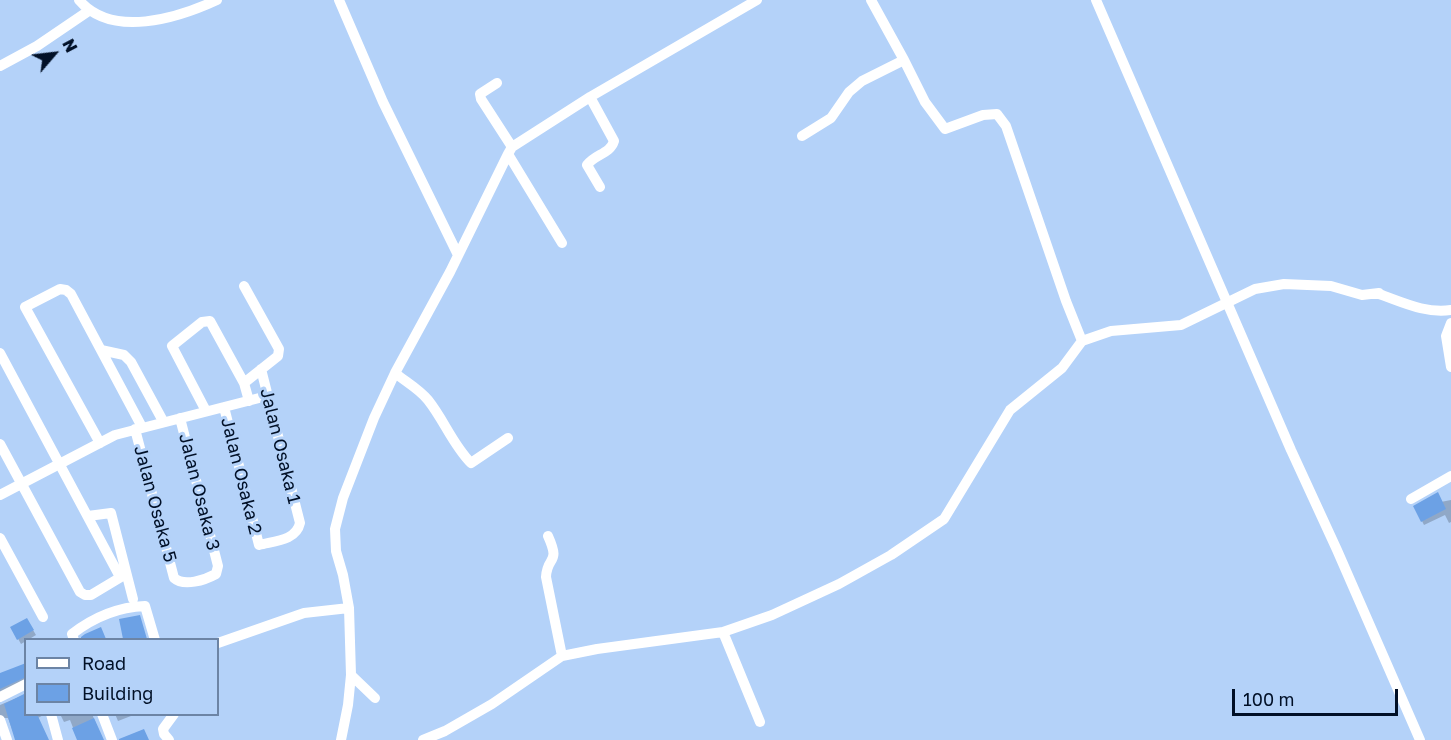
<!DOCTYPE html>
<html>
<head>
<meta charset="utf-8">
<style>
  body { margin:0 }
  #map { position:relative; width:1451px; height:740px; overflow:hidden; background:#b4d2f9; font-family:"Golos Text",sans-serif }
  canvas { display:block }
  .legend { position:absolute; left:24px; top:638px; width:195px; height:78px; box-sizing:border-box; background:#b4d2f9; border:2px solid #6c84a5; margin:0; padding:8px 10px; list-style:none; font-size:18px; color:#011027 }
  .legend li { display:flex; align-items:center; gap:12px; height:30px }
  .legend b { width:30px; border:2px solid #6c84a5 }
  .north { position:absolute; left:24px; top:24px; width:60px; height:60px; -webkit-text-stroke:4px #b4d2f9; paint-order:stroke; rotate:62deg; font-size:16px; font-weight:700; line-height:24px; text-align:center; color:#011027 }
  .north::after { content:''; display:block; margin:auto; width:21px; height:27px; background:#011027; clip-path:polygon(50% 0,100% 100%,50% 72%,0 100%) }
  .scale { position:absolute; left:1232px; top:689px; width:166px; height:27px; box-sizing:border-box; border:3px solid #011027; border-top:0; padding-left:8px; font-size:18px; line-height:21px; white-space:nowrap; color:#011027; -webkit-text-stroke:4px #b4d2f9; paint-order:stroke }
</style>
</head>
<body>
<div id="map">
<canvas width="1451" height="740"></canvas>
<ul class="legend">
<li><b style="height:8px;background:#fff"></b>Road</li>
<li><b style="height:16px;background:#6ca1e5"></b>Building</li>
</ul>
<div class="north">N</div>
<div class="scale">100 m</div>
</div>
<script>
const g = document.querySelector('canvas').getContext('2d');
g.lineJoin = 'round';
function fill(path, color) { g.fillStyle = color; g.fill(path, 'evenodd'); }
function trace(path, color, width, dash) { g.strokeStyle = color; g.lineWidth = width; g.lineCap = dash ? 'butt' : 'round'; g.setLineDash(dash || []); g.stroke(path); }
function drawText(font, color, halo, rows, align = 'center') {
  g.font = font + ' "Golos Text",sans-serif'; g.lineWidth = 6; g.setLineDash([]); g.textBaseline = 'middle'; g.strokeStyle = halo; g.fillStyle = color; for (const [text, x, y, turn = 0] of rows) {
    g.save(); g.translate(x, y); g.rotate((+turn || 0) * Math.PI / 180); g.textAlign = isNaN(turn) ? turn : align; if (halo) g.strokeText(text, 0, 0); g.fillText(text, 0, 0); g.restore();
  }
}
const shadow = new Path2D(`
  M1451,500V522L1449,523L1445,515L1424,525L1415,507Z
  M27,620L36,635L21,644L12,628Z
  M26,664V682L0,695V675Z
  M26,694V714H45L38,718L48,740H16L8,718H0V705Z
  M60,714H92L103,740H78L70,720L64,722Z
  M115,714H131V716L118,721Z`);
const building = new Path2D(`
  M1438,492L1446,509L1421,522L1413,506Z
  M140,615L147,639H123L119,619Z
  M27,618L34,630L17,640L10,627Z
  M101,627L106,639H81V637L85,634Z
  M26,663V677L0,689V673Z
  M26,693V714H37L49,740H15L4,704Z
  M94,718L104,740H77L72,728Z
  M144,729L149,740H119V739Z`);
const minor = new Path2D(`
  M79,0C112,39 178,18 217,0
  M339,0L383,102L458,255
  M871,0L904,60L925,102L945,129L983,115L997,114L1006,126L1066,301L1082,341
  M1096,0L1291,450L1337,550L1420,740
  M0,66L37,46L90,10
  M497,83L480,94L481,99L512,147
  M590,97L614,141C610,154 595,154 587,165L600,187
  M802,136L831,118L849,92L862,81L904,60
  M508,154L562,243
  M244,286L279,349L278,356L244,383
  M1373,294H1379C1402,302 1426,314 1451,310
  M1451,323L1446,336L1451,367
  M101,350L124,355L131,362L163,421
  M0,353L120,577
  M395,373C406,382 419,389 428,400C444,420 453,445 471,463L508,438
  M224,407L259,545C274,541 296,541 300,523L261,369
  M206,411L172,346L202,322L210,321L244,383L249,401
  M135,429L174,578C184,587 205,580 216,574L218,566L180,418
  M100,443L25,307L60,289L66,290L71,294L142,427
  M0,444L80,592L85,595H91L126,574
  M0,495L115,435L267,396
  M1411,499L1451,476
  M88,516L111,513L133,599
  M548,536C561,565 547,555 546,577L562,656
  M0,538L43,617
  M723,632L760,722
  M74,640L72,634C94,617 118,607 145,606L155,640
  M218,643L304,613L349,608
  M351,675L375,698
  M0,697L26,684
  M51,714L58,740
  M102,714L112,740
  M0,720L7,740
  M169,740L164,734L163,729L174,714
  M341,740L348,705L351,675L349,608L343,575L336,551L335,529L343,498L374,418L395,373L450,272L508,154L512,147L590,97L757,0
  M423,740L445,731L492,704L562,656L597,649L723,632L772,615L839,584L891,555L944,519L1010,410L1062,368L1082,341L1111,331L1181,325L1255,289L1284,284L1331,286L1362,295L1379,293`);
const streetNames = [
  ["Jalan Osaka 1",280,446,76],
  ["Jalan Osaka 2",241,476,76],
  ["Jalan Osaka 3",199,492,76],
  ["Jalan Osaka 5",155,504,75]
];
fill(shadow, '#0003');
fill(building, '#6ca1e5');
trace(minor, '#fff', 10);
drawText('18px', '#011027', '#b4d2f9', streetNames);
</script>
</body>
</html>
